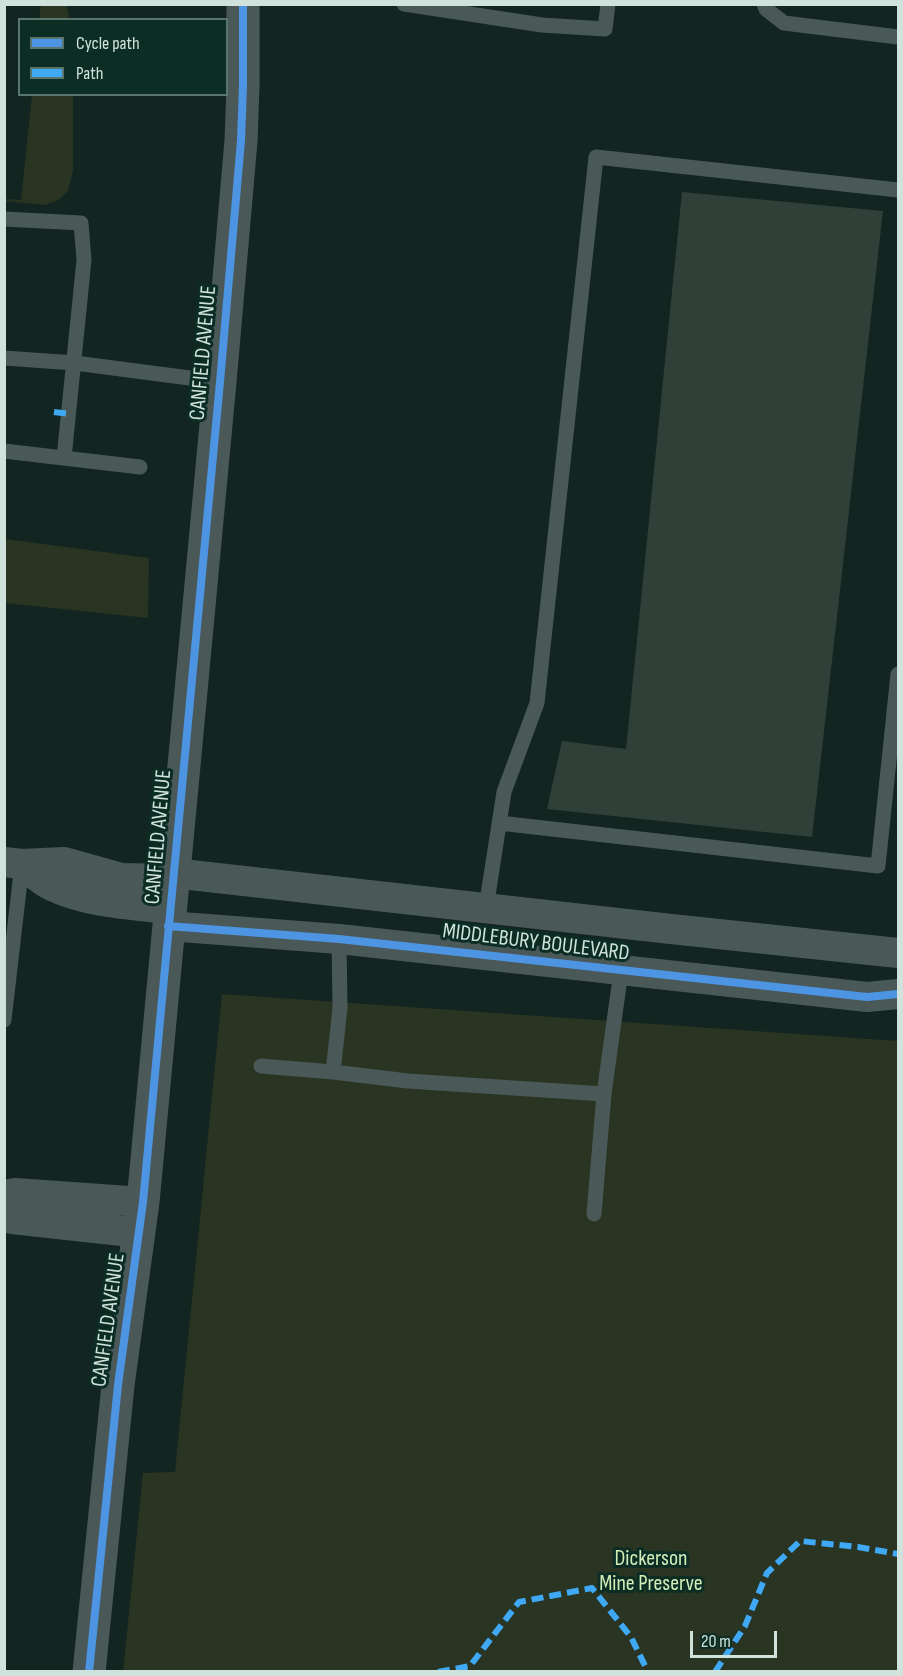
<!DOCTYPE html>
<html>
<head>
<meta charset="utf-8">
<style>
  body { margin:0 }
  #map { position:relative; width:903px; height:1676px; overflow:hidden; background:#132520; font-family:"Sofia Sans Condensed",sans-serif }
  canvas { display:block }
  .frame { position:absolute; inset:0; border:6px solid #d0e2dc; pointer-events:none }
  .legend { position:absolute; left:18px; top:18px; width:210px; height:78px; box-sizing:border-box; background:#0b2d24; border:2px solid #5a756e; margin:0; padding:8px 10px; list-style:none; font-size:18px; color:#d0e2dc }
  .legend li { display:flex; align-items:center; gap:12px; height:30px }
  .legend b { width:30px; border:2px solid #5a756e }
  .scale { position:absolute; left:690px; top:1631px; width:87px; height:27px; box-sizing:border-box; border:3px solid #d0e2dc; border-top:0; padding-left:8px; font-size:18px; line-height:21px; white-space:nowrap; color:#d0e2dc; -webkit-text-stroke:4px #0b2d24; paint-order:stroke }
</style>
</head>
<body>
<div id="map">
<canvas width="903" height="1676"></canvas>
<div class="frame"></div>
<ul class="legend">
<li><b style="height:8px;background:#4d94e3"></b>Cycle path</li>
<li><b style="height:8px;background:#3fa9f5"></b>Path</li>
</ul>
<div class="scale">20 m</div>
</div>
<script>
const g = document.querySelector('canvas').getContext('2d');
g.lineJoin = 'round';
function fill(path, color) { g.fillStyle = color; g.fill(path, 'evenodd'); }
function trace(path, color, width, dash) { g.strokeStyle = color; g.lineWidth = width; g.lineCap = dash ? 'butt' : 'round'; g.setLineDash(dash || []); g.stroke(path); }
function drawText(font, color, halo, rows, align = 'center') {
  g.font = font + ' "Sofia Sans Condensed",sans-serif'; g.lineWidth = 6; g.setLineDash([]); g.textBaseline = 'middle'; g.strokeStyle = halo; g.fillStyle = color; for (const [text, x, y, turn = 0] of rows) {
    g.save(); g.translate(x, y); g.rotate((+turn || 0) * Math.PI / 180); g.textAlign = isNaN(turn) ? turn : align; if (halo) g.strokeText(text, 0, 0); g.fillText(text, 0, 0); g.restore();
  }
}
const green = new Path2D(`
  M41,5H67L69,19H39Z
  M32,95H73V171L68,191L59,200L45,205L5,201V199L21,200Z
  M5,539L149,558L148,618L5,603Z
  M222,994L898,1041V1671L123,1672L143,1473L175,1472Z`);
const building = new Path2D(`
  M682,192L883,211L812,837L547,809L562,741L626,749Z`);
const service = new Path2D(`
  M404,4L542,25L605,29L608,4
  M764,4L766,9L784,23L898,37
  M4,219L81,223L84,260L64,458
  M4,358L75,363L220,382
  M4,451L140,467
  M499,823L878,866L898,674
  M486,908L504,792L537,703L596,157L898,190
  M4,1020L22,864
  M261,1066L333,1072L408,1081L604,1094L621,971
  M333,1072L340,1008L339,939
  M594,1214L604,1094`);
const minor = new Path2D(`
  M4,862L22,864L64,862L121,878L173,879
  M22,864C31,871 41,881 52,886C88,903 131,905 170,909
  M173,873L671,929L898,953
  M168,926L339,939L867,997L898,994
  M4,1195L15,1193L143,1202
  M4,1213L12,1219L140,1233`);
const tertiary = new Path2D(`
  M89,1672L118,1385L143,1202L220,382L241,141L243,86V4`);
const quiet = new Path2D(`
  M54,412L69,414
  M438,1672L470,1666L519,1602L592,1588L631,1637L648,1672
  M715,1672L745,1626L767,1573L800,1541L858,1547L898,1554`);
const cycleway = new Path2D(`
  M168,926L339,939L867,997L898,994
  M89,1672L118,1385L143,1202L220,382L241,141L243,86V4`);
const streetNames = [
  ["CANFIELD AVENUE",204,353,-85],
  ["CANFIELD AVENUE",159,837,-85],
  ["MIDDLEBURY BOULEVARD",536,943,7],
  ["CANFIELD AVENUE",109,1320,-82]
];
const parkNames = [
  ["Dickerson",651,1559],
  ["Mine Preserve",651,1584]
];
fill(green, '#293422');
fill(building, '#313f39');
trace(service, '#4a5958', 15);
trace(minor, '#4a5958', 30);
trace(tertiary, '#4a5958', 33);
trace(quiet, '#3fa9f5', 6, [12, 6]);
trace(cycleway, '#4d94e3', 8);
drawText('22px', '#d0e2dc', '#0b2d24', streetNames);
drawText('22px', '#d3ecb8', '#0b2d24', parkNames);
</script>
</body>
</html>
